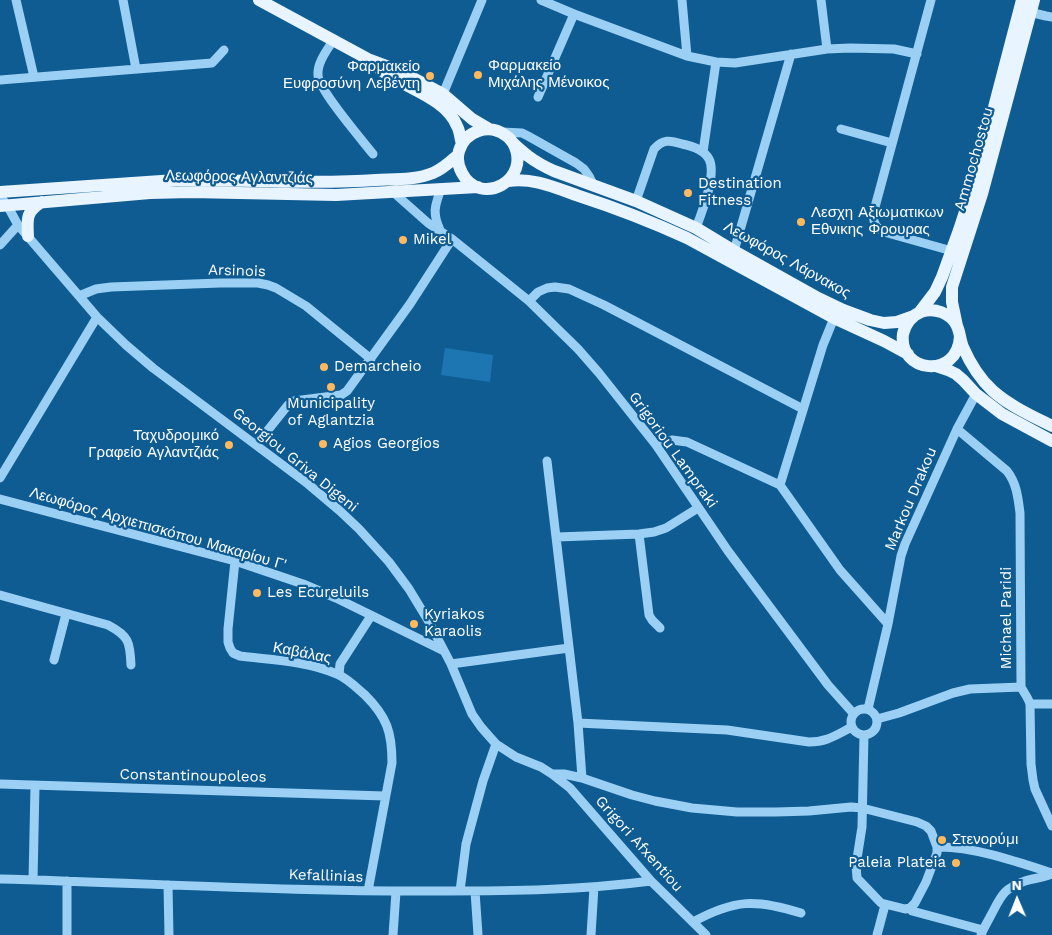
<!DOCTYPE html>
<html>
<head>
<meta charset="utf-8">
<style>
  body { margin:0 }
  #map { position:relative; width:1052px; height:935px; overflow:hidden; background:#0f5c93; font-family:"Work Sans",sans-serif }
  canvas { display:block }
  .north { position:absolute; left:992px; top:875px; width:50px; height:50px; -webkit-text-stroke:4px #0f5c93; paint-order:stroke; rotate:359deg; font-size:14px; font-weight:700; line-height:20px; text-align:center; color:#fff }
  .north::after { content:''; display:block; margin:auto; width:18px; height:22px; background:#fff; clip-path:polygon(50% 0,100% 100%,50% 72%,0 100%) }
</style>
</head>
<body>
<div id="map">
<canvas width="1052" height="935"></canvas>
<div class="north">N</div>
</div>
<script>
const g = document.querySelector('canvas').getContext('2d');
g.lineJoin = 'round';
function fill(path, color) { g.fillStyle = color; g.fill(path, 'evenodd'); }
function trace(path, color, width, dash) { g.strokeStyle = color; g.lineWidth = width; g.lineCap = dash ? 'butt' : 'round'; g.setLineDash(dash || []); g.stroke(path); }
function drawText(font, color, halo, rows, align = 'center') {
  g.font = font + ' "Work Sans",sans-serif'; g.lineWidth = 4.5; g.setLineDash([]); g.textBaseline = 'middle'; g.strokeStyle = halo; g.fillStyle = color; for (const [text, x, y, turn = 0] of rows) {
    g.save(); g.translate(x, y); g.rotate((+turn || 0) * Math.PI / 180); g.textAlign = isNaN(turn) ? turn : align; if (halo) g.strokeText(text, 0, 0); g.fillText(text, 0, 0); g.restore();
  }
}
const green = new Path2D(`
  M445,348L493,355L490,382L441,375Z`);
const minor = new Path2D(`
  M16,0L34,77
  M123,0L136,69
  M541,0L574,14L687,56L716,62L735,63L827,49L850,48L894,49L917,54
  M682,0L687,56
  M821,0L827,49
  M931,0L875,207C872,219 873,226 884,232L952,251
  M1025,11L1046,16L1052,17
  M334,39C328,49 317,62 318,75C318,89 362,140 373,154
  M0,80L212,63L224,50
  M443,94L482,0
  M538,97L574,14
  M841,129L892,143
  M502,132L522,133L528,136L576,163L584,169L589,176L594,186
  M703,152L716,62
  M393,192L428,223L452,239L529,301L578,349L599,373L656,445L728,551L828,685L853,713
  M0,196L7,205L18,225L79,296L97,317L126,345L153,368L308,484L340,511L359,529L389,562L409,589L429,622L451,664L472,714L481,727L496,744L516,757L541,767L552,774L570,788L651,881L706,935
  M636,201L654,149C663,139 670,140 682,144C692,146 704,150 709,159C717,174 702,212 696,228
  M440,230C432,213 435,205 441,189
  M0,245L18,225
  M734,251L791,54
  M79,296L96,289L111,287L220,283H258L268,285L276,288L306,306L371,359
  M529,301L538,292L547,288L555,287L569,289L604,305L803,409
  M957,429L1007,471C1017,484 1018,498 1020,513L1021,687C1024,693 1028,697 1030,704L1031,764L1033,780L1035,789L1052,826
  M256,445L288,405L294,401L341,395L347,391L410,304L452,239
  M656,445L672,440L687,442L780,485L840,570L888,624
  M547,461L578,723L582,778
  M0,478L97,317
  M780,485L823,345L834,318
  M0,499L235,561L303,584L336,598L444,651
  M639,534L649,615L652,620L660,628
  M557,537L639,534L654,532L666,528L698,508
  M235,561L228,629V642L230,648L233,653L240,656C273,660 307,661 337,674C347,678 357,688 365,695C387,717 392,732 392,763L368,891
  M0,595L108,625C129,636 130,642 131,665
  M54,660L66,614
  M451,664L569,648
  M339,675L340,664L371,616
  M1030,704H1052
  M851 722a13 13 0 1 1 26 0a13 13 0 1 1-26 0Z
  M868,709L888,624L901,556L905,544L957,429L976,394
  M877,719L899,713L953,693L970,689L1021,687
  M578,723L727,730L809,742C827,742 836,735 852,727
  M552,774H564L582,778L632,795L655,801L692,808L737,812H776L809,811L851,807L862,808L917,822L926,826L931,831L937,847V853L926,882L915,903L910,908L905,909L881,903L857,878L856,865L862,827L864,735
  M0,784L385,796
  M937,847C972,846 1018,862 1052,873
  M0,879C148,883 295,892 443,891C513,891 582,890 651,881
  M33,880L35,786
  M168,885L169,935
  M460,891L466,844L483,781L496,744
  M475,891L478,935
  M910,908L912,911L983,930
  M693,922C735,899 756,899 801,913
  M67,935V881
  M393,935L396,892
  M591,935L594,887
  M877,935L885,905
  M981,935C983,929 987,923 990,917C1001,897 1002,889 1025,881C1034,878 1043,878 1052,874`);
const major = new Path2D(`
  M259,0L368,59L400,71L443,94L472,119L489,129
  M377,67C400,87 445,96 457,126C460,131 460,138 462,144
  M513,143C533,180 480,208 462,173C458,166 457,158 459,151C465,131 489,123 505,135C509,137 511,140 513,143C518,148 523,152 528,156C536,162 545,167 554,171L636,201L696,228L734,251L818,298L843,310L870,320L884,323L897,322L914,316
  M508,181C533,177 556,188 579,196C616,208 652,222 687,238L834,318L884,341L908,354
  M0,192L176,180C243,179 310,185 376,180C395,179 416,180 433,173C443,169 450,162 458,155
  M0,206L150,193L191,192L336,195L478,187
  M28,236C27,219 26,211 42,202
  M919,313L935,292L942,277L959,230L974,184L1022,0
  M957,326L952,302V287L982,194L1034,0
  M960,336C958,380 898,373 903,334C905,324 912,315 921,312C934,307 951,313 957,326C960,332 960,340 963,347C970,363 981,380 993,391C1010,406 1032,416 1052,426
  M936,366L948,370L956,374L963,380L976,394L1002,414L1052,441`);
const markers = [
  [478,75,5,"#ffb95e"],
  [430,76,5,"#ffb95e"],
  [688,193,5,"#ffb95e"],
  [801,222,5,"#ffb95e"],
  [403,240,5,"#ffb95e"],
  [324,367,5,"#ffb95e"],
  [331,387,5,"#ffb95e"],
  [323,444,5,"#ffb95e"],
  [229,445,5,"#ffb95e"],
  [257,593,5,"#ffb95e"],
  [414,624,5,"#ffb95e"],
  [942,840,5,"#ffb95e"],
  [956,863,5,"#ffb95e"]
];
const poiNames = [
  ["Φαρμακείο",488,66],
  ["Μιχάλης Μένοικος",488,83],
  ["Φαρμακείο",420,67,"right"],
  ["Ευφροσύνη Λεβέντη",420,84,"right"],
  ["Destination",698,184],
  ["Fitness",698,201],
  ["Λεσχη Αξιωματικων",811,213],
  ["Εθνικης Φρουρας",811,230],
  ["Mikel",413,240],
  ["Demarcheio",334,367],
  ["Municipality",331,404,"center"],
  ["of Aglantzia",331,421,"center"],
  ["Ταχυδρομικό",219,436,"right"],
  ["Γραφείο Αγλαντζιάς",219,453,"right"],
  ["Agios Georgios",333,444],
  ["Les Ecureluils",267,593],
  ["Kyriakos",424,615],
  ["Karaolis",424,632],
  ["Στενορύμι",952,840],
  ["Paleia Plateia",946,863,"right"]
];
const streetNames = [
  ["Ammochostou",974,159,-74],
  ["Λεωφόρος Αγλαντζιάς",239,177,1],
  ["Λεωφόρος Λάρνακος",787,260,29],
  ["Arsinois",237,271,2],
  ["Grigoriou Lampraki",673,450,54],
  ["Georgiou Griva Digeni",295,460,39],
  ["Markou Drakou",911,499,-67],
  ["Λεωφόρος Αρχιεπισκόπου Μακαρίου Γ'",158,529,16],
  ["Michael Paridi",1007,618,-90],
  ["Καβάλας",302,653,11],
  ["Constantinoupoleos",193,776,1],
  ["Grigori Afxentiou",639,844,48],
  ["Kefallinias",326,876,2]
];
fill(green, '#1d76b1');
trace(minor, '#9bd0f4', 9);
trace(major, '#e8f4ff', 12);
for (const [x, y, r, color] of markers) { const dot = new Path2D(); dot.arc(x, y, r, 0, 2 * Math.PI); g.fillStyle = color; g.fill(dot); trace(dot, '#0f5c93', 2); }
drawText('15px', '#fff', '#0f5c93', poiNames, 'left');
drawText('15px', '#fff', '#0f5c93', streetNames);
</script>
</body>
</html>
